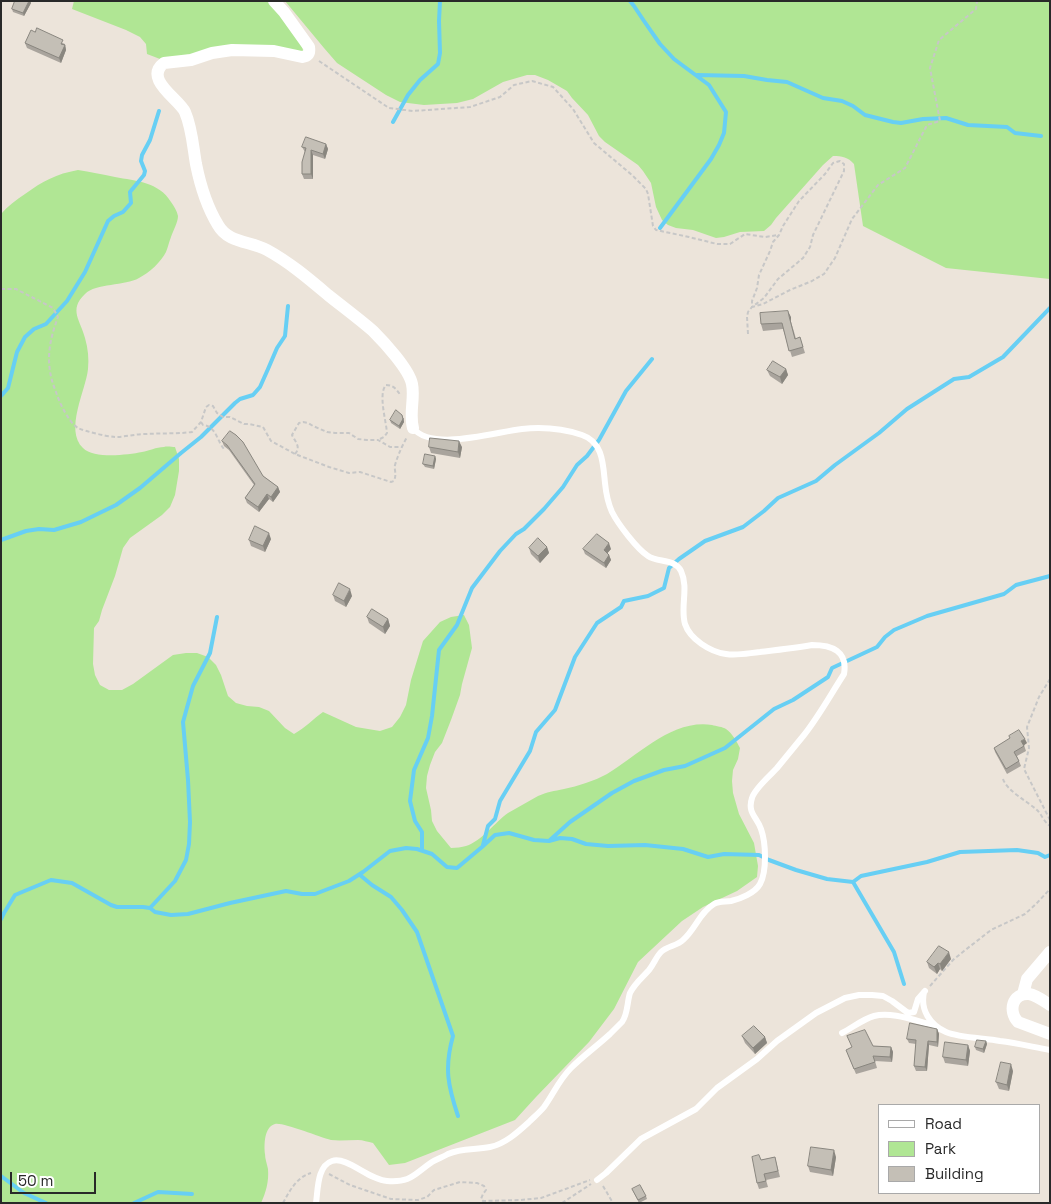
<!DOCTYPE html>
<html>
<head>
<meta charset="utf-8">
<style>
  body { margin:0 }
  #map { position:relative; width:1051px; height:1204px; overflow:hidden; background:#ece4da; font-family:"Space Grotesk",sans-serif }
  canvas { display:block }
  .frame { position:absolute; inset:0; border:2px solid #292929; pointer-events:none }
  .legend { position:absolute; left:878px; top:1104px; width:162px; height:90px; box-sizing:border-box; background:#fff; border:1px solid #a9a9a9; margin:0; padding:6px 9px; list-style:none; font-size:15px; color:#292929 }
  .legend li { display:flex; align-items:center; gap:10px; height:25px }
  .legend b { width:25px; border:1px solid #a9a9a9 }
  .scale { position:absolute; left:10px; top:1172px; width:86px; height:22px; box-sizing:border-box; border:2px solid #292929; border-top:0; padding-left:6px; font-size:15px; line-height:18px; white-space:nowrap; color:#292929; -webkit-text-stroke:4px #fff; paint-order:stroke }
</style>
</head>
<body>
<div id="map">
<canvas width="1051" height="1204"></canvas>
<div class="frame"></div>
<ul class="legend">
<li><b style="height:6px;background:#fff"></b>Road</li>
<li><b style="height:14px;background:#b0e694"></b>Park</li>
<li><b style="height:14px;background:#c4bfb6"></b>Building</li>
</ul>
<div class="scale">50 m</div>
</div>
<script>
const g = document.querySelector('canvas').getContext('2d');
g.lineJoin = 'round';
function fill(path, color) { g.fillStyle = color; g.fill(path, 'evenodd'); }
function trace(path, color, width, dash) { g.strokeStyle = color; g.lineWidth = width; g.lineCap = dash ? 'butt' : 'round'; g.setLineDash(dash || []); g.stroke(path); }
const green = new Path2D(`
  M74,1H269L302,44L303,51L219,50L160,59L147,54L146,44L140,37L126,30L72,9Z
  M285,1H1050V279L946,268L863,226L854,164C848,157 842,156 833,156L823,165L776,218L771,225L764,231L740,232L724,237L716,238L693,230L676,228L668,225L662,220L656,207L651,183L643,171L638,165L605,142L599,136L588,115L572,98L567,91L548,80L535,75H527L503,82L473,99L457,103L424,105L400,102L386,95L337,63L324,48Z
  M78,170C90,172 102,174 115,177C136,181 159,182 171,202C174,206 177,211 178,216C178,222 173,231 171,237C169,242 168,247 166,252C161,262 149,273 139,278C125,286 96,283 85,294C68,310 81,321 85,338C88,348 89,359 88,369C86,390 64,430 83,448C94,459 127,455 142,452C149,451 156,447 164,447C167,446 172,447 175,447L179,459V471L175,495L170,507L162,515L130,538L123,548L115,576L102,610L99,621L94,628L93,664L95,675L100,685L109,690H122L133,684L173,655L186,653H197L208,657L216,665L221,675L228,696L236,703L247,706L259,707L269,711L285,728L294,734C305,728 313,719 323,712L356,727L380,731L392,727L400,717L406,705L411,680L423,641L440,622L451,617L464,615L469,625L472,648L462,684L460,695L451,720L442,743L435,752L430,765L427,776L426,788L431,810L432,821L437,831L451,848C456,848 462,847 466,846C482,841 495,822 508,813C518,807 528,802 538,796C547,792 554,791 564,789C578,786 594,781 607,774C639,755 672,719 712,725C716,726 723,727 726,729C732,733 737,742 740,748L738,759L733,770L732,781L733,793L739,814L754,843L758,866L757,877L737,891L703,907L682,921L638,962L614,1009L589,1042L536,1097L515,1120L405,1163L389,1165L373,1143C368,1142 363,1140 358,1140C349,1140 339,1141 331,1140C319,1137 283,1122 275,1124C264,1127 264,1145 265,1154C265,1159 267,1164 268,1169C269,1182 266,1192 261,1203H1V214C8,206 16,200 25,194C43,181 56,174 78,170Z`);
const stream = new Path2D(`
  M630,1L634,6L644,21L660,44L674,59L709,85L726,112L724,133L719,145L711,159L660,228
  M697,75L744,76L767,80L787,82L823,98L842,101L853,106L865,115L893,122L901,123L923,119L946,118L968,125L1007,127L1015,133L1041,136
  M393,122L408,95L420,80L438,64L440,53L439,21L440,1
  M1,396L8,388L17,352L25,337L34,329L46,324L67,301L85,272L108,221L114,216L123,212L131,203L130,192L144,175L145,171L141,161L142,155L150,140L159,111
  M1,540L26,531L39,529L54,530L81,522L116,505L140,488L181,453L201,437L235,403L240,399L253,395L260,387L268,369L277,348L285,336L288,306
  M550,840L570,822L612,793L634,781L664,770L685,766L725,748L774,709L793,700L828,677L832,668L877,647L885,637L894,630L927,616L1004,594L1016,585L1050,576
  M483,845L488,826L495,819L500,801L530,751L536,732L555,710L575,657L597,623L621,607L624,601L648,596L664,588L669,568L679,559L705,541L743,527L764,511L778,498L816,481L835,465L879,433L907,409L954,379L969,377L1003,357L1050,308
  M422,850V832L415,821L410,801L414,770L428,738L432,716L439,650L457,625L472,588L500,551L516,534L524,529L544,509L563,487L577,465L587,456L599,440L626,391L652,359
  M360,875L372,885L391,897L402,910L417,932L453,1036C444,1068 448,1086 458,1116
  M853,882L894,952L904,984
  M150,908L175,881L186,860L189,844L190,822L188,780L183,722L193,686L210,653L217,617
  M1,919L4,913L15,895L51,880L72,883L111,905L117,907H143L150,908L155,912L171,915L188,914L230,903L286,891L302,894H315L349,881L363,872L390,851L406,848L417,849L432,854L447,867L457,868L482,847L495,835L509,833L534,840L549,841L560,838L572,839L586,844L608,846L645,845L683,849L708,857L724,854L759,855L769,860L796,870L827,879L853,882L861,876L927,862L960,852L1017,850L1038,853L1045,857L1050,855
  M1,1176L24,1193L46,1203
  M134,1203L158,1192L192,1194`);
const path = new Path2D(`
  M319,61L389,108L413,111L470,107L500,97L514,85L532,81L553,87L573,109L594,143L632,175L646,189L648,194L653,226L656,230L689,237L717,244H730L745,234L765,237L778,235
  M1,289H16L53,308L58,317C48,344 45,365 56,392C59,402 69,423 78,428C87,432 105,436 115,437C125,437 135,434 146,434C161,433 177,434 192,432L201,422L206,407L209,405L213,406L217,413L223,417H230L244,424H249L263,427L271,441L295,454L329,467L349,473L360,472L391,482L394,481C397,473 394,471 395,465C398,455 402,446 407,437
  M748,334L747,317L748,312L752,307L764,298L778,279L803,258L810,247L813,235L844,171V164L840,161L833,163L825,174L799,201L783,226L779,235L773,242L770,251L759,275L757,288L752,301V307L763,304L790,290L812,281L824,274L835,258L852,219L878,185L905,168L927,125L940,121L930,68L939,40L976,9L977,1
  M201,422L203,425C216,426 217,441 224,449
  M380,439L384,437L387,433C386,420 378,394 386,385C394,385 397,390 401,396
  M295,454C301,447 296,443 292,435L299,423L303,422L308,423L313,426L327,432L335,433H349L358,439L367,440H378L390,447H402
  M1050,679L1039,697L1027,727L1029,748L1024,769L1050,820
  M1003,779C1007,791 1027,801 1037,810C1042,815 1044,822 1050,826
  M930,986L953,960L964,951L991,930L1025,914L1036,904L1050,889
  M329,1174L350,1185L391,1199L418,1200L427,1197L434,1190L460,1182L477,1183L484,1186L486,1190L483,1194L481,1199L483,1201L521,1200L541,1198L590,1180
  M603,1186L613,1203
  M283,1203C290,1190 297,1177 311,1173
  M562,1203L591,1184`);
const lane = new Path2D(`
  M924,992C920,1010 930,1025 946,1032C960,1038 985,1038 1000,1041C1017,1043 1033,1047 1050,1050
  M842,1033C852,1028 863,1019 874,1016C891,1011 916,1021 933,1025
  M597,1180L606,1173L641,1139L696,1109L717,1088L757,1059L777,1041L816,1013L845,998L859,995H872L883,996L892,1001L908,1013L914,1012L918,999L925,991
  M316,1203C318,1190 317,1166 332,1161C347,1156 369,1180 387,1181C411,1183 414,1174 432,1162C437,1159 443,1157 448,1154C461,1148 475,1150 490,1147C505,1144 518,1132 529,1122C534,1117 540,1112 544,1107C554,1093 559,1080 571,1068C583,1056 597,1046 610,1034C614,1030 618,1026 622,1022C628,1014 627,1002 630,993C635,983 642,978 649,970C654,964 656,957 661,952C667,946 677,946 683,940C695,930 700,912 714,904C719,901 725,902 731,901C740,899 755,893 760,884C767,871 766,843 761,829C757,817 747,813 752,798C755,788 770,776 777,768C786,757 795,746 804,735C819,716 831,694 844,674C848,651 832,645 812,645C795,648 777,650 760,652C749,653 737,656 726,654C710,652 690,639 685,624C680,607 689,588 681,571C674,558 658,563 648,556C637,549 618,524 612,512C608,503 606,493 605,483C603,464 603,442 582,435C564,429 541,427 522,429C495,432 432,452 413,428`);
const street = new Path2D(`
  M274,1L284,12L309,47C310,53 308,56 302,57L274,51L232,50L212,53L191,60L164,63C143,79 179,99 185,112C192,128 193,147 196,164C200,184 207,207 218,225C228,243 250,241 267,250C289,262 308,278 328,295C343,307 358,318 373,331C384,342 409,369 412,384C415,398 409,413 413,428
  M1023,994L1027,979L1050,952
  M1050,1005C1044,1001 1036,995 1029,994C1012,993 1008,1011 1018,1022L1050,1034`);
const wall = new Path2D(`
  M15,1H30L31,3L24,16L13,12L12,9Z
  M35,32L65,44L66,50L61,63L27,48L25,43Z
  M326,144L328,149L325,159L313,155V179H304L302,174L305,152L302,147Z
  M791,317V322L796,339L800,337L805,353L792,357L783,329L763,331L761,324Z
  M786,369L788,375L782,384L770,376L767,370Z
  M404,418V422L400,429L391,423L390,420Z
  M222,441L263,476L278,487L280,492L273,502L269,499L259,512L247,503L245,498L254,485L229,450L224,446Z
  M429,447H462L460,458L431,453Z
  M435,456L436,459L434,469L425,467L423,464Z
  M271,539L265,552L251,546L249,540Z
  M547,547L549,553L540,563L531,554L529,548Z
  M583,549H611L607,553L609,555L611,560L606,568L585,554Z
  M333,595L352,596L346,607L335,601Z
  M367,617L388,619L390,626L385,634L369,623Z
  M1027,743L1024,745L1026,751L1017,756L1021,766L1007,774L995,752L994,748Z
  M951,959L942,971L940,969L937,974L929,968L927,962Z
  M937,1029L939,1034L938,1047L929,1045L927,1071H916L914,1066L916,1044L909,1043L907,1039Z
  M742,1036L765,1037L767,1043L755,1054L745,1043Z
  M986,1041L987,1044L984,1053L976,1050L975,1047Z
  M968,1045L970,1051L968,1066L945,1063L943,1057Z
  M873,1046L891,1047L893,1052L892,1062L875,1061L877,1068L856,1074L848,1055Z
  M1013,1071L1009,1091L999,1089L996,1082Z
  M775,1157L780,1177L766,1180L768,1187L759,1189L757,1183L761,1160Z
  M836,1157L833,1176L810,1172L808,1166Z
  M632,1189L646,1196L647,1199L639,1203Z`);
const shadedWall = new Path2D(`
  M29,1H30L31,3L24,16L23,13Z
  M65,45L66,50L61,63L59,58Z
  M326,144L328,149L325,159L323,154Z
  M311,150L313,155V179L311,174Z
  M788,311L791,317V322L798,345L789,316Z
  M786,369L788,375L782,384L780,377Z
  M402,415L404,422L400,429L399,426Z
  M459,441L462,447L460,458L458,452Z
  M435,456L436,459L434,469L433,466Z
  M278,487L280,492L273,502L271,497Z
  M267,494L269,499L259,512L258,507Z
  M269,533L271,539L265,552L263,546Z
  M609,543L611,549L605,556L604,550Z
  M547,547L549,553L540,563L538,556Z
  M609,555L611,560L606,568L604,563Z
  M350,589L352,596L346,607L344,601Z
  M388,619L390,626L385,634L383,627Z
  M1025,739L1027,743L1023,746L1021,741Z
  M949,952L951,959L942,971L940,964Z
  M938,963L940,969L937,974L934,967Z
  M937,1029L939,1034L938,1047L937,1042Z
  M765,1037L767,1043L755,1054L753,1048Z
  M928,1041L929,1045L927,1071L925,1067Z
  M986,1041L987,1044L984,1053L983,1049Z
  M968,1045L970,1051L968,1066L966,1060Z
  M891,1047L893,1052L892,1062L890,1057Z
  M1011,1064L1013,1071L1009,1091L1007,1085Z
  M834,1150L836,1157L833,1176L831,1170Z`);
const building = new Path2D(`
  M15,1H29L23,13L12,9Z
  M37,28L63,40L61,44L65,45L59,58L25,43L31,30L35,32Z
  M306,137L326,144L323,154L311,150V174H302V162L306,148L302,147Z
  M788,311L789,316L795,339L800,337L803,347L789,351L782,323L761,324L760,313Z
  M773,361L786,369L780,377L767,370Z
  M396,410L402,415L403,419L399,426L390,420Z
  M230,431L236,435L243,442L263,476L278,487L271,497L267,494L258,507L245,498L255,484L227,445L222,441Z
  M430,438L459,441L458,452L429,447Z
  M425,454L435,456L433,466L423,464Z
  M255,526L269,533L263,546L249,540Z
  M597,534L609,543L604,550L609,555L604,563L583,549Z
  M538,538L547,547L538,556L529,548Z
  M339,583L350,589L344,601L333,595Z
  M372,609L388,619L383,627L367,617Z
  M1019,730L1025,739L1021,741L1024,746L1014,752L1019,761L1006,769L994,748L1010,738L1009,736Z
  M939,946L949,952L940,964L938,963L934,967L927,962Z
  M910,1023L937,1029V1042L928,1041L925,1067L914,1066L916,1040L907,1039Z
  M754,1026L765,1037L753,1048L742,1036Z
  M865,1030L873,1046L891,1047L890,1057L873,1056L875,1062L854,1069L846,1050L852,1047L847,1036Z
  M977,1040L986,1041L983,1049L975,1047Z
  M945,1042L968,1045L966,1060L943,1057Z
  M1001,1062L1011,1064L1007,1085L996,1082Z
  M811,1147L834,1150L831,1170L808,1166Z
  M759,1155L761,1160L775,1157L778,1171L764,1174L766,1181L757,1183L752,1157Z
  M640,1185L646,1196L638,1200L632,1189Z`);
fill(green, '#b0e694');
trace(stream, '#67cff4', 4);
trace(path, '#c7c7c7', 2, [4, 2.5]);
trace(lane, '#fff', 6);
trace(street, '#fff', 12);
fill(wall, '#a9a49d');
fill(shadedWall, '#89867f');
fill(building, '#c4bfb6');
trace(building, '#89867f', 1);
</script>
</body>
</html>
